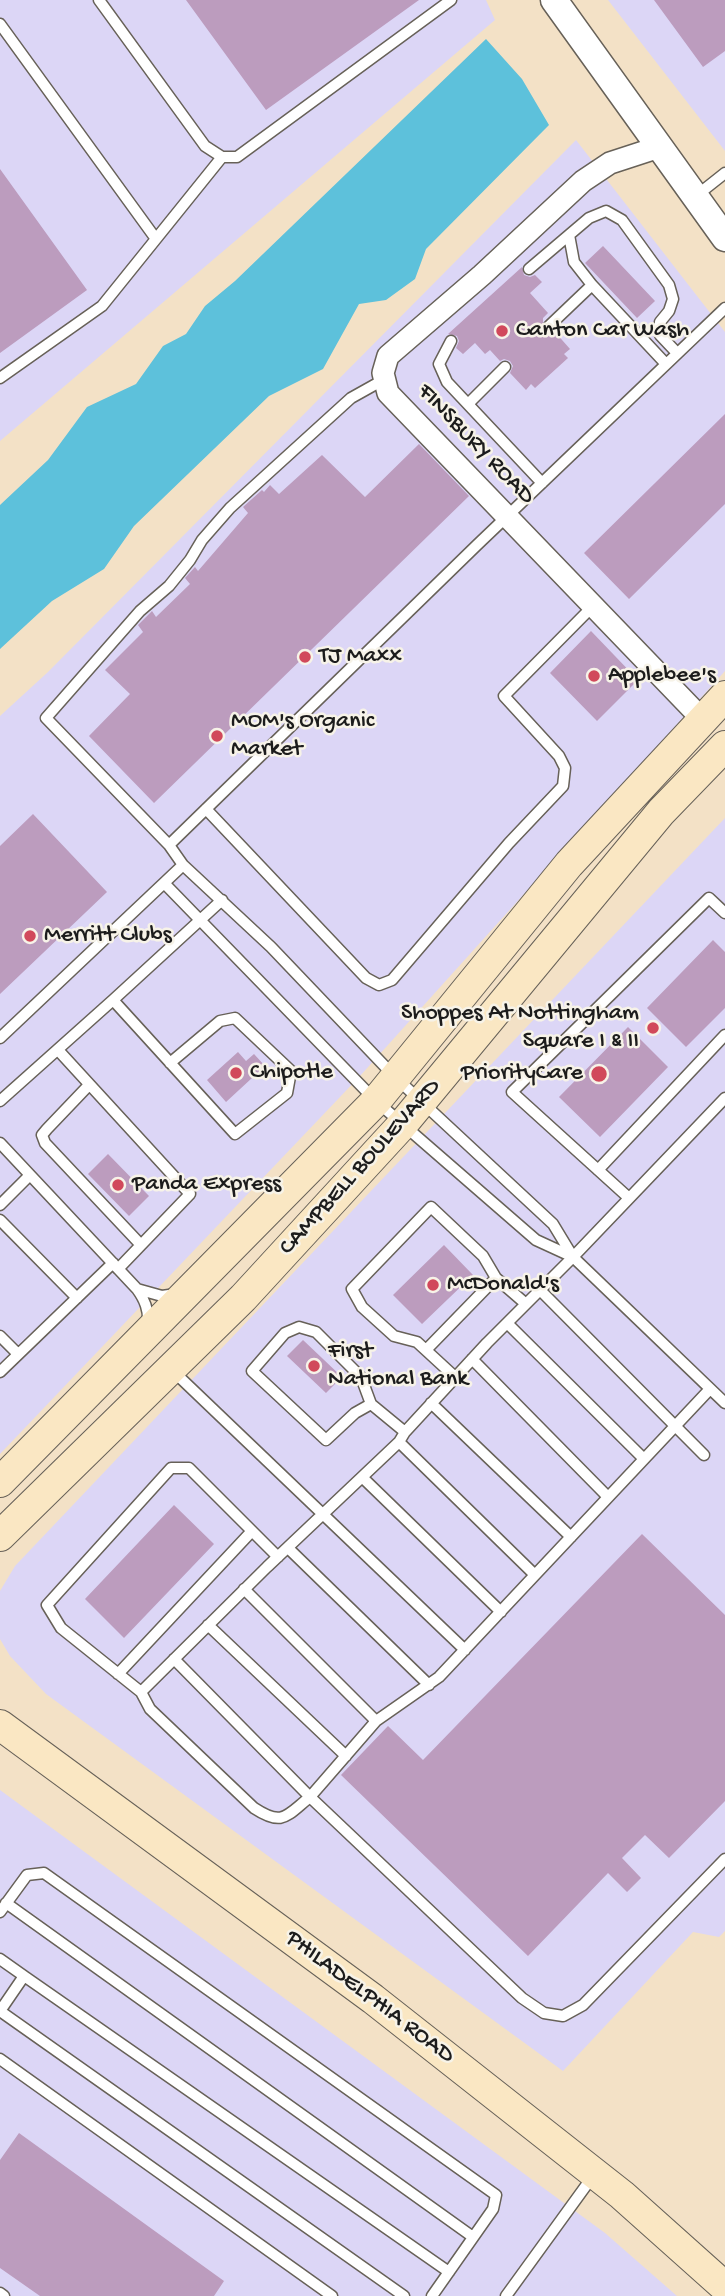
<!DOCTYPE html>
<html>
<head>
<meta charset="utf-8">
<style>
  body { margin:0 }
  canvas { display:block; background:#f3e1c6 }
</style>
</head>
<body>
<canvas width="725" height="2296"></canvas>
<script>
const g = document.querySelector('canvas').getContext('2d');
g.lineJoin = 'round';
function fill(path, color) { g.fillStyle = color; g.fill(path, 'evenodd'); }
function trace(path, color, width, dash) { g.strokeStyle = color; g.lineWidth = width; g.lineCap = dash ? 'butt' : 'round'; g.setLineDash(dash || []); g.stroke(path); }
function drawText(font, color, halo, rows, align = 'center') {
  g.font = font + ' "Gochi Hand",sans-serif'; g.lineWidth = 5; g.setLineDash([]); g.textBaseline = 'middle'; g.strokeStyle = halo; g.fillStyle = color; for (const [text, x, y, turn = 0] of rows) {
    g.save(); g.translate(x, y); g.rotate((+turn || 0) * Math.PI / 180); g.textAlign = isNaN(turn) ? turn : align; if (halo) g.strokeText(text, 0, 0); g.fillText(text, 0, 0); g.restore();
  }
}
const built = new Path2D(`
  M0,0H486L495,20L0,441Z
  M608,0H725V151Z
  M576,140L725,332V671L360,1076L0,1454V716L48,672Z
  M725,818V1931L719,1937L693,1932L563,2071L46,1694L10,1656L0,1639V1591L15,1566Z
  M0,1790L605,2233L677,2296H0Z`);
const water = new Path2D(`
  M486,39L522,79L549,125L426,249L415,279L386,300L359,304L323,369L269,396L134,526L104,569L52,601L0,649V505L48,460L87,407L136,384L163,346L186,334L205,306L235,281Z`);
const building = new Path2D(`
  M186,0H419L266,110Z
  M654,0H725V51L703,67Z
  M0,169L87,290L0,353Z
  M603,246L655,301L637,318L585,263Z
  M522,267L524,275L530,277L535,275L542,282L530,293L548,313L543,318V331L547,334L555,332L570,349L564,354L568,358L535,388L531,384L526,390L510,373L513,366L510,361L504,359L500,361L490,350L485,354L475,343L463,354L456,348L459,341L457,336L448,334Z
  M725,414V504L629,599L584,553Z
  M419,444L469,496L154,803L89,736L130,694L105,670L143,632L138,625L152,611L156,617L190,584L185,578L195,567L198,571L248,513L243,507L262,490L264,492L270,485L279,494L322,455L365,497Z
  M591,631L638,680L597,721L550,673Z
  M33,814L107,892L0,994V846Z
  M713,940L725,952V1008L686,1047L647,1008Z
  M628,1027L668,1067L600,1137L559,1097Z
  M238,1052L246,1061L254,1054L265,1066L226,1102L207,1080Z
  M108,1154L149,1196L129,1216L88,1174Z
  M444,1245L473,1275L422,1324L393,1295Z
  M303,1340L342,1377L326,1393L287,1356Z
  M174,1505L214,1544L124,1638L85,1599Z
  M642,1534L725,1615V1801L669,1858L645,1835L622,1858L641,1878L627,1892L608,1873L528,1956L341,1775L388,1726L423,1760Z
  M19,2133L224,2281L214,2296H40L0,2268V2160Z`);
const service = new Path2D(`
  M99,0L205,146L222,157H237L451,0
  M0,24L156,239
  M696,196L725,173
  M569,235L574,262L592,285L666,364
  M529,269L589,218L606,211L622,220L669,285L673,299L669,311L660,322V335L677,353
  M549,326L592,285
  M451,341L439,364L447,382L542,483
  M0,378L102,306L222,157
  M468,404L505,367
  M206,809L366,978L379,985L392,980L509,843L563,786L565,768L559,756L504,696L593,606
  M169,845L477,545L725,308
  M183,865L271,947L395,1077L553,1224L573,1257L725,1403
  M164,883L376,1101L536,1240L573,1257
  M113,1000L235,1134L287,1093L291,1071L235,1018L220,1021L170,1063
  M0,1038L183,865L169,845L46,718L140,611L169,586L190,560L202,540L230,508L351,398L385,379
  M58,1050L190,1194L118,1269
  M89,1085L47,1129L42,1135L45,1143L141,1245
  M0,1101L113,1000L222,900
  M0,1143L137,1289C145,1300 149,1310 148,1324
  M598,1170L725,1035
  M629,1198L512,1092L709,898L725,913
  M0,1205L30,1175
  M0,1220L77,1298
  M137,1289L162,1296L176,1294
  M540,1290L704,1455
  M507,1323L644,1459
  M0,1336L18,1354
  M426,1350L496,1278
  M472,1359L608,1497
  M172,1370L465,1650
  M0,1372L113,1263
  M455,1377L417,1342L394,1336L362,1307L352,1289L431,1207L483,1256L496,1278L526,1304
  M710,1389L439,1677L376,1721L310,1797L522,1998L544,2013L563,2016L583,2005L725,1859
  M431,1403L571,1537
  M371,1404L355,1413L326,1440L252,1371L285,1333L299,1327L316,1332L361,1377L371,1404L405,1432
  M399,1442L535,1575
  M363,1478L501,1612
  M288,1548L429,1685
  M244,1589L376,1721
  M208,1625L346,1756
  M174,1659L310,1797C286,1816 283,1827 254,1808L150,1709L141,1692L61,1628L47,1605L171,1468H189L278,1557
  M118,1674L252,1531
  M141,1692L267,1567L399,1442L405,1432L487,1343L573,1257L725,1098
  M6,1903L473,2237
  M0,1912L27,1875L44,1873L496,2195L493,2209L432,2296
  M0,1959L24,1976L0,2011
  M24,1976L449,2272
  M0,2011L404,2296
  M0,2059L332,2296
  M0,2293L4,2296
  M506,2296L593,2176`);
const minor = new Path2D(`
  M659,147L610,163L583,181L482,275L388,356L383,373L388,393L703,720`);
const tertiary = new Path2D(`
  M554,0L725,238`);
const secondary = new Path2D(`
  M0,1482L376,1101L569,864L725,696
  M0,1536L243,1298L402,1125L661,812L725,746
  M0,1725L373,1999L622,2195L725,2287`);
const markers = [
  [502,331,7,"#d1495b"],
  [305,657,7,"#d1495b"],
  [594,676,7,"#d1495b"],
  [217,736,7,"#d1495b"],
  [30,936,7,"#d1495b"],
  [653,1028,7,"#d1495b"],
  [236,1073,7,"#d1495b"],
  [599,1074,9,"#d1495b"],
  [118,1185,7,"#d1495b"],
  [433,1285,7,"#d1495b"],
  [314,1366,7,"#d1495b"]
];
const poiNames = [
  ["Canton Car Wash",516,331],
  ["TJ Maxx",319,657],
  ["Applebee's",608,676],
  ["MOM's Organic",231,722],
  ["Market",231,750],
  ["Merritt Clubs",44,936],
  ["Shoppes At Nottingham",639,1014,"right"],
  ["Square I & II",639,1042,"right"],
  ["Chipotle",250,1073],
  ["PriorityCare",583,1074,"right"],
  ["Panda Express",132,1185],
  ["McDonald's",447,1285],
  ["First",328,1352],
  ["National Bank",328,1380]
];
const streetNames = [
  ["FINSBURY ROAD",475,445,46],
  ["CAMPBELL BOULEVARD",361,1168,-48],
  ["PHILADELPHIA ROAD",369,1998,37]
];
fill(built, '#dcd6f6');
fill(water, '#5dc1db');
fill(building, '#bc9cbe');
trace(service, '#676158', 13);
trace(minor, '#676158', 24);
trace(tertiary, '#676158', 29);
trace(secondary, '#676158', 32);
trace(service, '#fff', 10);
trace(minor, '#fff', 21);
trace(tertiary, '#fff', 26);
trace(secondary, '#fae7c3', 30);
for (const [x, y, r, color] of markers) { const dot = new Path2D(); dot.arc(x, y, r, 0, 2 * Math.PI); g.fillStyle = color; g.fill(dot); trace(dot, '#f7f3e8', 2.5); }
drawText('24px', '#1c1c1c', '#f7f3e8', poiNames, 'left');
drawText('24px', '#1c1c1c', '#f7f3e8', streetNames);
</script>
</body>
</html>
